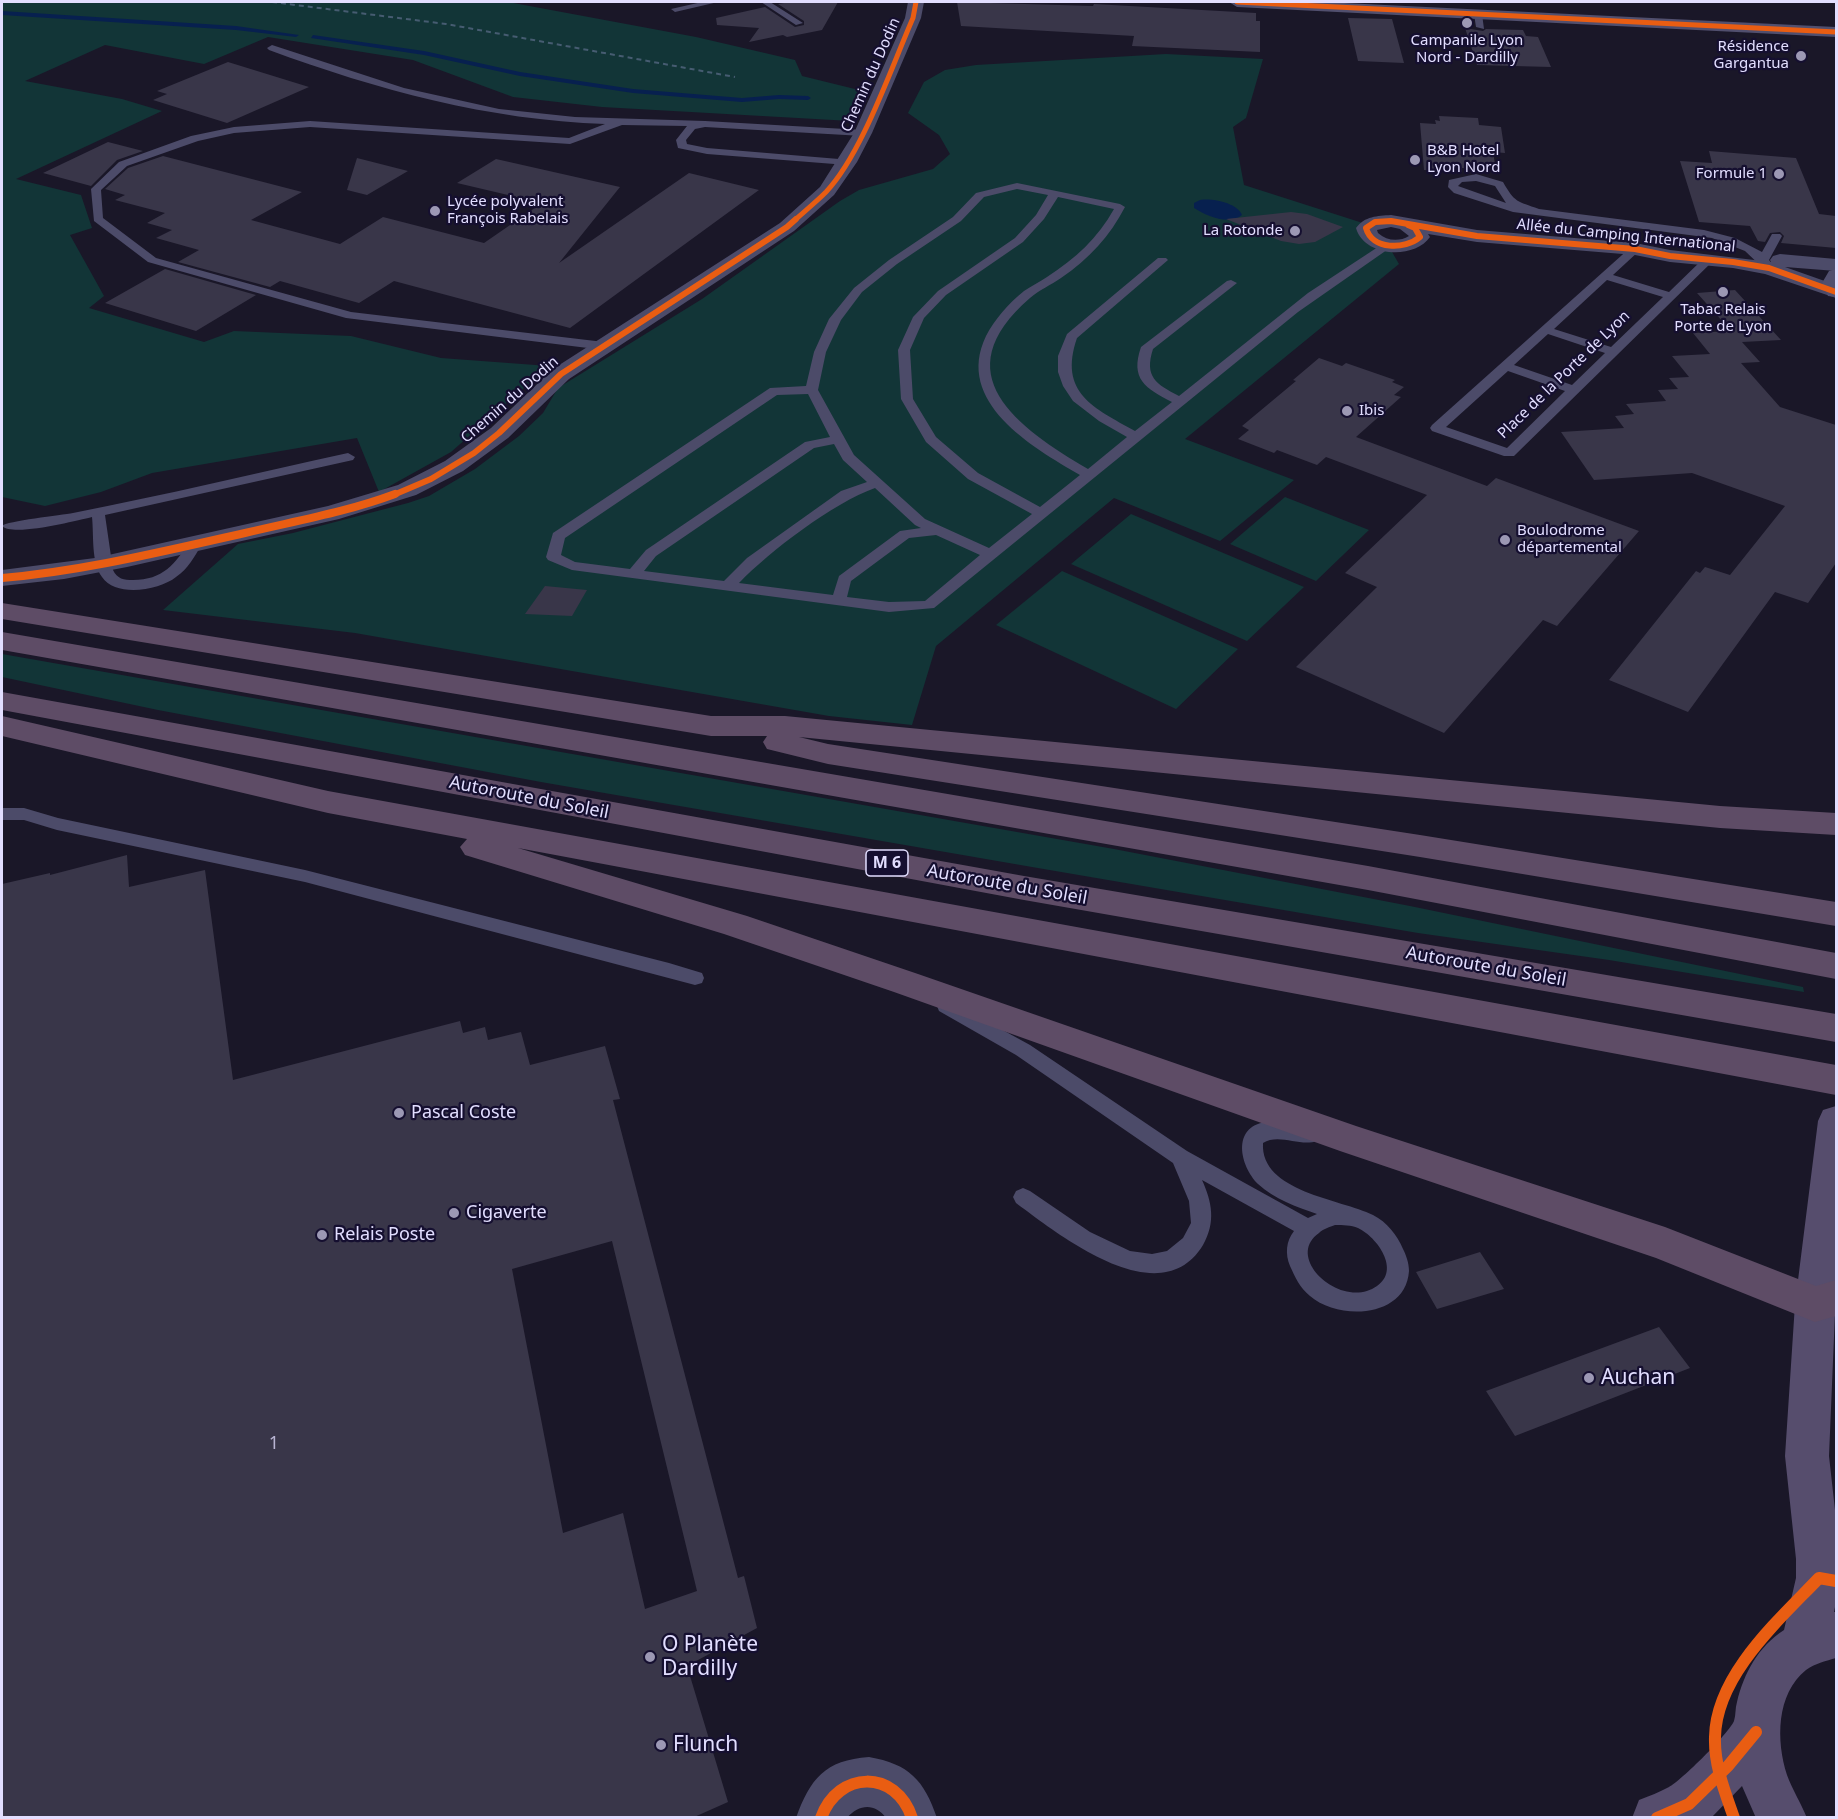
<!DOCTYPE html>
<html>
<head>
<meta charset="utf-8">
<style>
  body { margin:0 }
  #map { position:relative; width:1838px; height:1819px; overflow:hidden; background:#1a1728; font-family:"Noto Sans",sans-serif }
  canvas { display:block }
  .frame { position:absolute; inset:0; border:3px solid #e2deff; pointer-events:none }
</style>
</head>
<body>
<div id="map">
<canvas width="1838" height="1819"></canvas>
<div class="frame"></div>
</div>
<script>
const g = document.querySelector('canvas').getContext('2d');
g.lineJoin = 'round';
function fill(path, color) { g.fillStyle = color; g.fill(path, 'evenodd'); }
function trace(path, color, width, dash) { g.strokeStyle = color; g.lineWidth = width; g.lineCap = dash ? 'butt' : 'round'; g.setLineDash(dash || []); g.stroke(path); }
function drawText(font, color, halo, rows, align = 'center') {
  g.font = font + ' "Noto Sans",sans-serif'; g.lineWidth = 4.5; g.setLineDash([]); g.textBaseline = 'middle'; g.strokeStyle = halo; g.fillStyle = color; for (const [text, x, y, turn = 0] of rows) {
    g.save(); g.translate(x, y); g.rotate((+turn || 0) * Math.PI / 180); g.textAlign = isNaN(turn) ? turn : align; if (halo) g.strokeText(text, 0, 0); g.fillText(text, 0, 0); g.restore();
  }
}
const green = new Path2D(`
  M2,2H508L696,37L795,60L802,76L863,91L851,121L602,107L513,97L413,60L268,37L204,64L105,45L25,81L122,99L162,111L16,179L81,195L92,228L70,235L104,296L89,308L204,342L234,331L351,336L441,358L549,366L451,452L379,492L357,438L152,473L101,492L45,506L2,497Z
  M1166,54L1263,59L1246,118L1233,127L1244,185L1369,225L1388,245L1399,264L1185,439L1294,480L1220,541L1114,498L936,646L912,725L829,716L355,633L163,610L238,544L293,533L408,503L429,496L475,469L519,436L543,413L558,388L702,299L840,201L859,190L933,169L950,154L939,135L908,113L924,82L945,70L976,65Z
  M1285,497L1369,530L1316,581L1230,544Z
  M1131,514L1304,587L1247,641L1071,564Z
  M1062,571L1238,649L1176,709L996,625Z
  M2,654L1114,849L1410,906L1803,987L1804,992L1609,960L1418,933L1032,867L541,782L158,710L2,677Z`);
const water = new Path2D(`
  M1200,200C1213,198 1237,203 1242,215C1229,226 1207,216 1194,208V203Z`);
const stream = new Path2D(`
  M2,11L236,26L299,35L296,37L236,30L2,15Z
  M313,35L424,51L520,72L633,89L742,98L779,95L808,96L811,98L808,100L779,99L742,102L633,93L520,76L424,55L311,38Z`);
const building = new Path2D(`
  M790,2H838L822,30L787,37L783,35L749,42L759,28L717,25L716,18L765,7L795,27L804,25V21L778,4Z
  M957,2L1093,6L1094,4L1256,13V21H1260V52L1132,46L1134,36L961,26Z
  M1348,18L1392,19L1404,63L1358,61Z
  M1465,28L1483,31L1486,29L1523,30L1526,36L1538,37L1551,67L1477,65Z
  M228,62L309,87L227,123L153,100L167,94L157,91Z
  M1439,116L1478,118L1479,125L1501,127L1505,153L1493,152L1496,170L1462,168V172L1424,170L1420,123L1436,124L1435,120L1440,121Z
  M108,142L143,151L117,160L91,186L43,173Z
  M1709,151L1796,158L1819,214L1836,216V248L1781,243L1784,236L1780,232L1770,233L1765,242L1758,241L1750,226L1699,222L1680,161L1712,163Z
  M163,156L302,192L251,220L340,244L383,217L484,243L542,203L457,183L496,159L620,187L559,263L689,173L759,190L570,328L394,281L359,303L280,281L270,287L178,262L199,250L156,238L172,230L147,223L165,213L115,200L125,195L105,189L128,168Z
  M357,158L408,171L367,195L347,190Z
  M1291,212L1307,214L1343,227L1315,242L1299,244L1281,241L1226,219Z
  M165,269L256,295L196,331L105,303Z
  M1735,290L1781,340L1742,342L1760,362L1741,363L1780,407L1836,425V563L1808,603L1775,592L1688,712L1609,680L1696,571L1700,573L1705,567L1730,575L1785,506L1692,473L1594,480L1561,432L1624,428L1615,416L1634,414L1626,404L1666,401L1658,390L1678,389L1669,378L1689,377L1672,356L1710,354L1693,333L1731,331L1697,293Z
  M1319,358L1342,366L1346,363L1395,380L1392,382L1404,387L1394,395L1401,397L1356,437L1487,486L1496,478L1639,531L1557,626L1543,620L1444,733L1296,667L1377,587L1345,573L1427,495L1326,457L1317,465L1277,450L1274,453L1238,439L1249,430L1242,426L1296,381L1293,380Z
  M545,586L587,590L572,616L525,614Z
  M127,855L129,887L205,870L233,1080L460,1021L463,1033L485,1027L488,1040L521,1032L530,1065L605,1046L620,1099L613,1100L738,1578L744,1576L757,1628L687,1666L728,1802L692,1818H2V884L50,873V875ZM612,1241L697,1591L645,1609L623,1513L563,1533L512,1269Z
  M1480,1252L1504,1289L1437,1309L1416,1272Z
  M1659,1327L1690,1368L1515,1436L1486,1391Z`);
const lane = new Path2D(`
  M702,2H718L675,12L671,9Z
  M761,2H770L803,23L796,25Z
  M1478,11L1482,14L1484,29L1476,27L1474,14Z
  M272,45L404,88L499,109L575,117L705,121L863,130L868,133L863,136L705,127L695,129L686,140L687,144L707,148L851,160V164L847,165L707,154L678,148L676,140L687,126L622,125L570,144L310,127L234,133L198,141L127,166L101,190L103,218L156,258L351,312L604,342L610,346L604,350L346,318L148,262L94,221L91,189L119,162L191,136L234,127L310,121L569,138L605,124C488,120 378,90 269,50L267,48Z
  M1476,174L1503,182C1515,203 1517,201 1539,209L1704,230L1735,238L1762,252L1772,234H1780L1782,236L1769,260L1775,268L1773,270H1765L1745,251L1712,238L1513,212L1454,193L1448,187L1449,180ZM1476,181L1495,186L1506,203L1458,186L1462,182Z
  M1017,183L1120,204L1125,207C1110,236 1089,259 1061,278C1051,285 1039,290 1030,298C942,374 1017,427 1088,469L1127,437L1099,421L1073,401L1063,386L1058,372V356L1067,334L1158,258H1166L1168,260L1077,338C1058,393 1094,408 1135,431L1172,402C1145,388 1130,379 1141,347L1227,281L1231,280L1237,283L1153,349C1144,377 1156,384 1179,396L1308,293L1384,243H1392L1394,245L1298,312L934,608L889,612L572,570L548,560L546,557L553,533L770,388L806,386L814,352L829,319L854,288L889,260L953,217L976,193ZM1017,189L1048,195L1036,215L1015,238L938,291L913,317L898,350L901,399L926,442L968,479L1032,514L989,548L925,519L854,455L818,390L826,352L841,320L862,292L897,264L961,221L984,197ZM1058,197L1114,209C1098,238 1075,259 1047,277C1040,282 1031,286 1024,291C1009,303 994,320 986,336C954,402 1032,447 1080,475L1040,507L978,473L936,437L913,399L910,350L924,318L946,295L1023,242L1044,219ZM808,394L830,437L805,442L646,550L630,569L575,562L561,555L565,538L777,395ZM834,444L843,460L867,482L841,491L747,558L724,581L644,571L656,556L814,448ZM875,488L915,525L921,528L900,531L839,576L833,595L739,583C770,551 833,503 875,488ZM936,535L980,555L925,601L889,602L847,597L851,581L909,538Z
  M1635,246L1639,247V251L1613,275L1669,292L1704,258L1708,257L1714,260L1514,456H1504L1432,431L1430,428L1432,425L1631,247ZM1607,280L1663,297L1611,347L1554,329ZM1548,334L1605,353L1572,385L1514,365ZM1508,371L1565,391L1507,448L1446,427Z
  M348,453L355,457L353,460L105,515L113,570C117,579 124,580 133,580C163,580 175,564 190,541L195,540L202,544C195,556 188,569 176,577C160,590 116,598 102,577C91,562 94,536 92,517C75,521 13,537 2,526C6,521 62,515 73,513C165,495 257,473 348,453Z
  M2,808H24L58,818L305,870L669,963L702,973L704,978L702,983L695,985L305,882L57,830L24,820H2Z
  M946,999L1030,1045L1187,1151L1308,1218L1317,1214C1297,1207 1274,1199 1258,1184C1240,1166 1231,1127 1266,1122C1280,1120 1304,1124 1317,1129L1320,1135L1317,1141C1300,1147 1279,1133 1263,1143C1260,1192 1341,1199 1373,1215C1387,1222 1397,1235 1403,1249C1406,1255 1409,1263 1409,1271C1406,1318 1339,1321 1310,1296C1300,1288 1295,1277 1290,1266C1285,1254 1286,1241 1294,1231L1202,1180C1212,1202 1216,1222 1203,1245C1160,1316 1058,1234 1016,1203L1013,1197L1016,1191L1023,1188L1030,1191L1090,1232L1130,1251L1152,1254L1167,1251L1183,1238L1191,1223L1189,1201L1173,1163L1016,1055L939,1011L937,1006L939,1001ZM1335,1225C1343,1225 1351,1225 1358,1228C1377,1237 1401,1270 1377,1286C1342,1311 1283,1258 1319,1233C1323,1229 1330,1227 1335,1225Z`);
const street = new Path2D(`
  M908,2H924L921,18L872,133L857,162L834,195L794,231L569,379L508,438L463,471L416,495L339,519L127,567L64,579L2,586V570L95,558L328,506L398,485L445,461L491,428L553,369L780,223L820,187L854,133L905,18Z
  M1391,215L1477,230L1635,243L1670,250L1771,262L1770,260L1773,256L1780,254L1836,259V271L1785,267L1836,285V298L1765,274L1733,268L1670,262L1635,255L1477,242L1428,234L1430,237C1414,260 1364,257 1356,228C1365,216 1377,216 1391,215ZM1391,227L1400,229L1409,236C1399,242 1387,241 1378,233L1377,230Z
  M869,1757C909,1764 924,1780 937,1818H886C875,1803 859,1804 847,1818H796C810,1779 825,1760 869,1757Z`);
const secondary = new Path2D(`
  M1229,2H1324L1836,27V37L1237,7Z
  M1836,269V297L1828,296L1822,283L1829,271Z`);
const primary = new Path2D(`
  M1836,1106V1289L1829,1456L1836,1519V1602L1834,1612H1836V1658C1826,1661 1816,1663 1806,1670C1776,1694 1776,1741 1787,1775C1792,1789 1801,1803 1807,1818H1756L1742,1786L1711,1818H1632L1639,1800C1649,1796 1660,1792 1669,1787C1681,1781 1729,1733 1734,1721C1736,1715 1735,1708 1737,1702C1744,1673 1758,1647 1784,1630L1796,1578V1559L1785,1456L1795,1304L1818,1121L1823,1110Z`);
const highway = new Path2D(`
  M2,603L711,716H785L1720,806L1836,813V835L1720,828L799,737L828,744L1420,835L1836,902V926L1420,857L828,764L767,749L763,742L767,736H711L2,619Z
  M2,632L1368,866L1836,953V979L1368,890L2,650Z
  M2,692L1024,876L1836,1014V1042L1024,900L2,710Z
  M2,716L328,791L1836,1065V1095L518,848L747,916L918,974L1356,1126L1665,1227L1816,1286L1836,1280V1316L1815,1322L1656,1258L1340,1151L894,992L724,934L465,855L460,847L467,839L328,813L2,736Z`);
const rail = new Path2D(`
  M272,2L446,24L735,77`);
const cyclewayFar3 = new Path2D(`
  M1237,2L1836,32
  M795,220C805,211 816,202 826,192C862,154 891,68 913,18L916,2`);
const cyclewayFar2 = new Path2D(`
  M1408,225L1415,228L1420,237C1405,250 1372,250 1366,228L1375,222L1391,221L1477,236L1635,249L1670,256L1733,262L1769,268L1836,292
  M391,496L431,479L474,453L499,433L561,374L787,227L796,219`);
const cyclewayFar1 = new Path2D(`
  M2,578C84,571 164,551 245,533C295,521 347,512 395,494`);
const cycleway = new Path2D(`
  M821,1818C838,1770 896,1769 912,1818
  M1657,1818L1689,1804L1728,1766L1756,1732
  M1734,1818C1725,1792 1714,1765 1715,1737C1716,1675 1779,1620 1819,1578L1836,1581`);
const markers = [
  [1467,23,6,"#9c98b4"],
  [1801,56,6,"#9c98b4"],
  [1415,160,6,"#9c98b4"],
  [1779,174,6,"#9c98b4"],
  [435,211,6,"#9c98b4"],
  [1295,231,6,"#9c98b4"],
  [1723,292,6,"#9c98b4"],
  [1347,411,6,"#9c98b4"],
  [1505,540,6,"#9c98b4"],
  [399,1113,6,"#9c98b4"],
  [454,1213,6,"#9c98b4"],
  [322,1235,6,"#9c98b4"],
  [1589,1378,6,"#9c98b4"],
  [650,1657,6,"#9c98b4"],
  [661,1745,6,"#9c98b4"]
];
const farPoinames = [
  ["Campanile Lyon",1467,41,"center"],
  ["Nord - Dardilly",1467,58,"center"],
  ["Résidence",1789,47,"right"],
  ["Gargantua",1789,64,"right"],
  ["B&B Hotel",1427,151],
  ["Lyon Nord",1427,168],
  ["Formule 1",1767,174,"right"],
  ["Lycée polyvalent",447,202],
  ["François Rabelais",447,219],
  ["La Rotonde",1283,231,"right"],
  ["Tabac Relais",1723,310,"center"],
  ["Porte de Lyon",1723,327,"center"],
  ["Ibis",1359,411],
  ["Boulodrome",1517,531],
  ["départemental",1517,548]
];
const farStreetnames = [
  ["Chemin du Dodin",871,75,-66],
  ["Allée du Camping International",1626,236,6],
  ["Place de la Porte de Lyon",1564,375,-44],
  ["Chemin du Dodin",510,400,-41]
];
const shields = [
  [887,863,42]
];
const shieldNames = [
  ["M 6",887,863]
];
const streetNames = [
  ["Autoroute du Soleil",529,798,11],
  ["Autoroute du Soleil",1007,885,10],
  ["Autoroute du Soleil",1486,967,10]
];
const poiNames = [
  ["Pascal Coste",411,1113],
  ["Cigaverte",466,1213],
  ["Relais Poste",334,1235]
];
const nearNumbernames = [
  ["1",274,1444]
];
const nearPoinames = [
  ["Auchan",1601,1378],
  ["O Planète",662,1645],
  ["Dardilly",662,1669],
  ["Flunch",673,1745]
];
fill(green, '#123537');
fill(water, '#07204f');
fill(stream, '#07204f');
fill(building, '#393649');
fill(lane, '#4c4b69');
fill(street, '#4c4b69');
fill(secondary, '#514f6e');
fill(primary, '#564d6d');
fill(highway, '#5e4c66');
trace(rail, '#465c71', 2, [5, 4]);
trace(cyclewayFar3, '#e95d12', 5);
trace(cyclewayFar2, '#e95d12', 6);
trace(cyclewayFar1, '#e95d12', 8);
trace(cycleway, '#e95d12', 12);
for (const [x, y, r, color] of markers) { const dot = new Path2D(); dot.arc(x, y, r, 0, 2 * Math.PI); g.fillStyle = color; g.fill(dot); trace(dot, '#150f30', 2); }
drawText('15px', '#e2deff', '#150f30', farPoinames, 'left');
drawText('15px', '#e2deff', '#150f30', farStreetnames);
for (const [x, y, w] of shields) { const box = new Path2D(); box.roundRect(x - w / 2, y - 13, w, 26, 4.5); g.fillStyle = '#150f30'; g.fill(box); trace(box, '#e2deff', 1.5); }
drawText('bold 16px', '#e2deff', null, shieldNames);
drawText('18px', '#e2deff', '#150f30', streetNames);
drawText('18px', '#e2deff', '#150f30', poiNames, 'left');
drawText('18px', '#b8b4d2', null, nearNumbernames);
drawText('21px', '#e2deff', '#150f30', nearPoinames, 'left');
</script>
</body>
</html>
